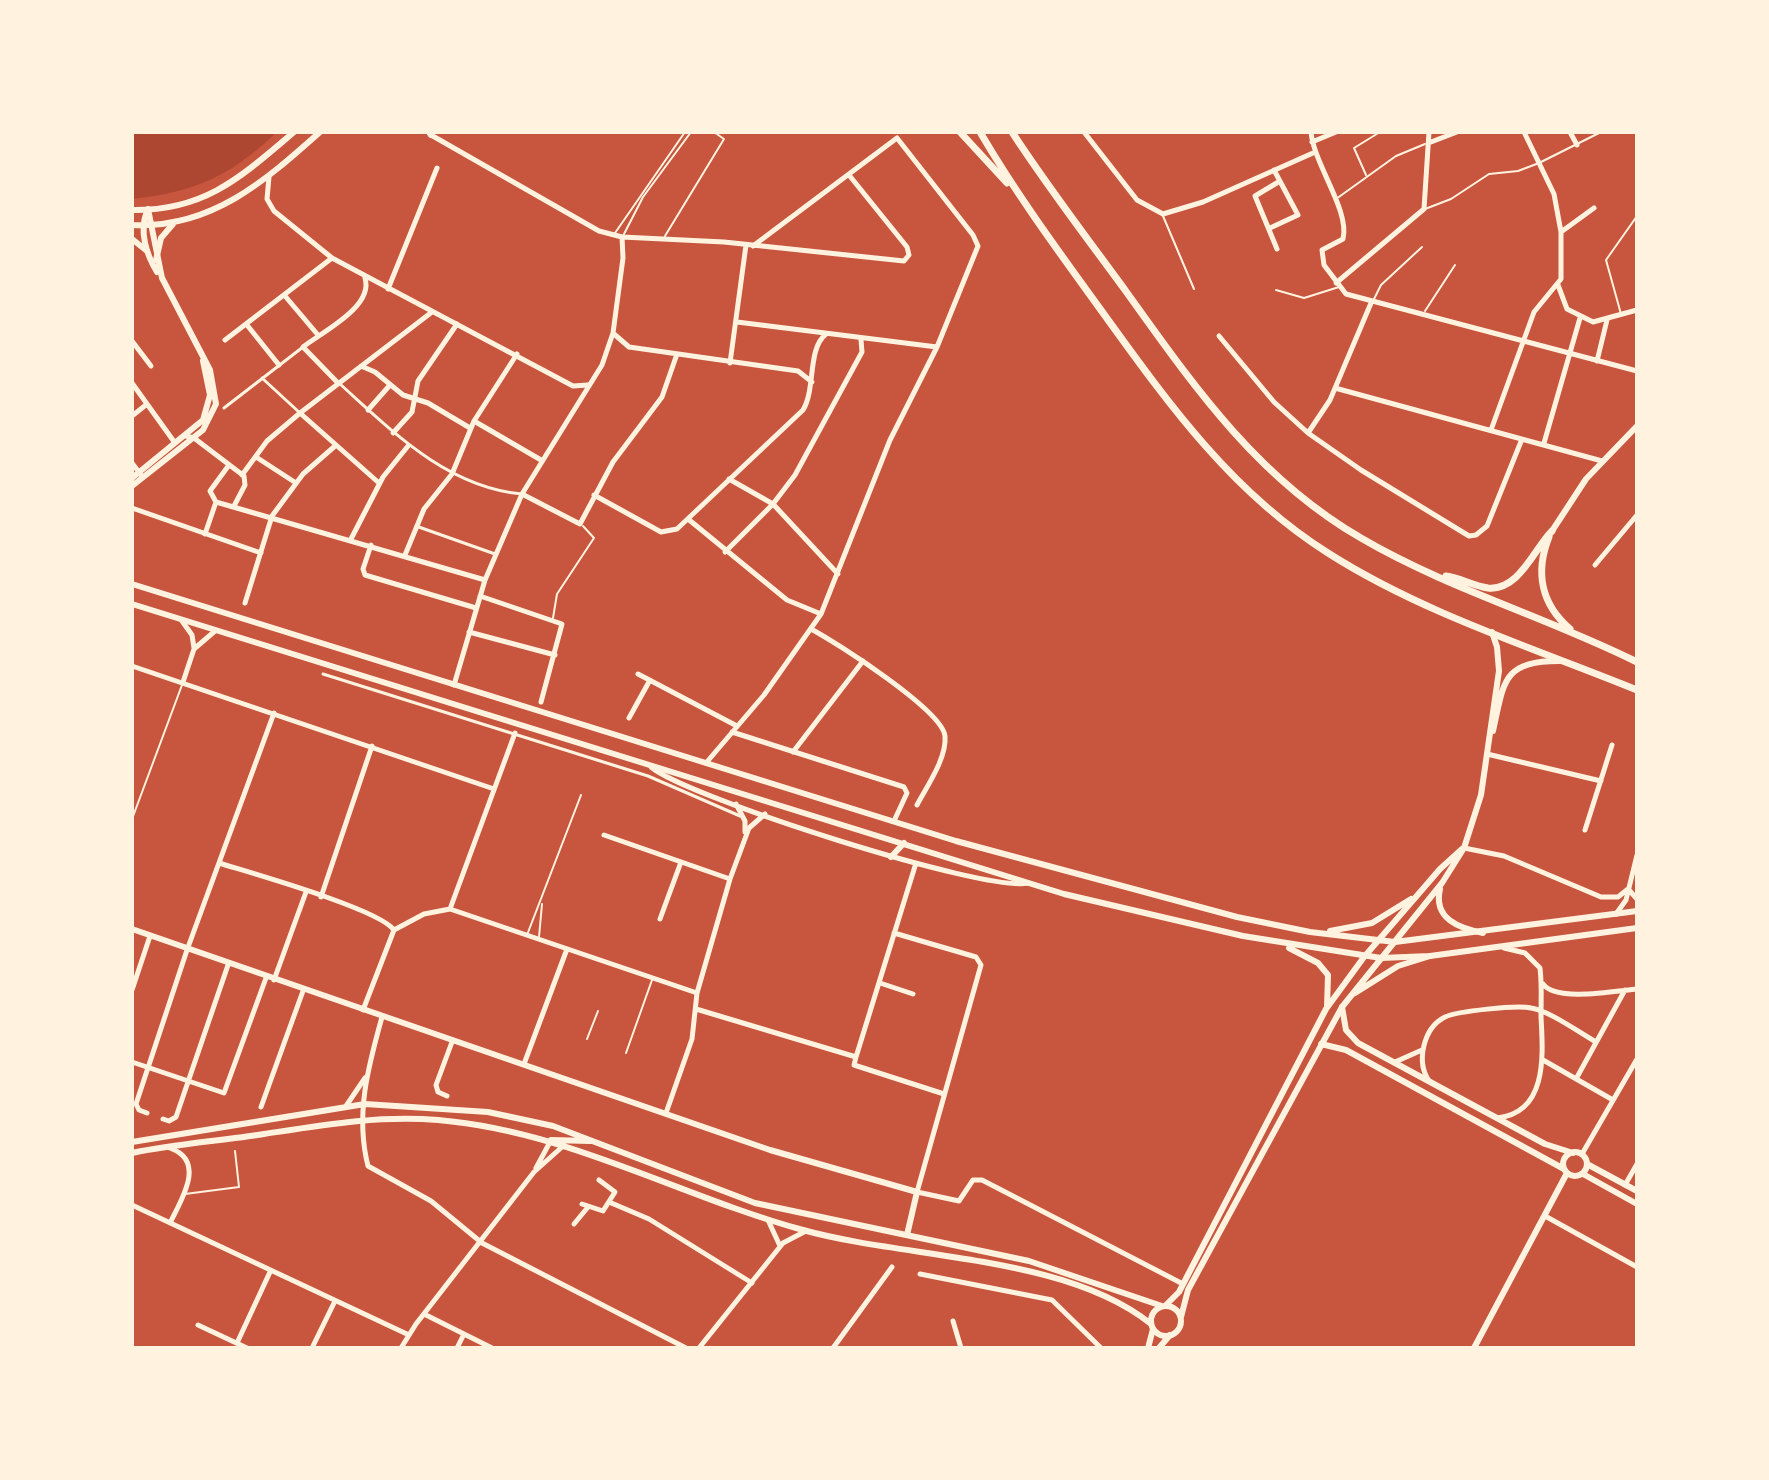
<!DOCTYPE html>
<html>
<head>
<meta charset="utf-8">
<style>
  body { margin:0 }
  #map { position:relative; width:1769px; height:1480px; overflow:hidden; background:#c8553d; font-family:"Alegreya Sans",sans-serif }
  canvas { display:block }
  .frame { position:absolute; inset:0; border:134px solid #fff3e0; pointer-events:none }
</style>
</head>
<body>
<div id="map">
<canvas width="1769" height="1480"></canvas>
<div class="frame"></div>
</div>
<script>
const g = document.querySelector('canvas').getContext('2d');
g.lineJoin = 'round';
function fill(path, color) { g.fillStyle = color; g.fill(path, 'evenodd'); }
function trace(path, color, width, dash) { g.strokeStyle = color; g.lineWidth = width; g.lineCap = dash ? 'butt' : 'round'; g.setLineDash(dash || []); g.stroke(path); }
const green = new Path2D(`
  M132,132H277C230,176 196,192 132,199Z`);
const service = new Path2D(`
  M1366,175L1354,148L1380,132
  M1336,199L1396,156L1425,144
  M1425,209L1451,199L1489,174L1518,171L1539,163L1601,132
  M1163,216L1194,289
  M615,233L685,132
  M623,236L643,197L691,132
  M665,236L724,139L714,132
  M1276,290L1304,298L1339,287
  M1373,301L1381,285L1422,247
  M1425,311L1455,265
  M1621,314L1606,260L1637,216
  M553,618L557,594L594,538L583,526
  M132,819L182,685
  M527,935L581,795
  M539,937L542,904
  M587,1039L598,1011
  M626,1053L652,980
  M185,1194L239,1187L235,1151`);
const pedestrian = new Path2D(`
  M262,378L300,413
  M340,384C393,432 447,487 522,494
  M224,408L303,347
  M416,526L495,554
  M323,674L648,776L740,816`);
const minor = new Path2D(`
  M1084,132L1137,200L1163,214L1203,202L1313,153
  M1311,132C1314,165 1350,210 1343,239L1322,250L1324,265L1346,294L1637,371
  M1570,132L1577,145
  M431,135L599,231L622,237L724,242L904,261L909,255L907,247L849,175
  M1312,142L1336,132
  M1431,142L1457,132
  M269,177L267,199L274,211L332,258L573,386L588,385
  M1270,228L1298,215L1274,170
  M1561,232L1594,208
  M1277,249L1255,196L1280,181
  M1336,283L1424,209L1429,132
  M1558,285L1567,309L1593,322L1637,310
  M388,289L437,168
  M285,296L318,335
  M737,322L937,347
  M247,325L279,365
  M614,334L629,347L798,371L812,382
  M1219,336L1274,402L1308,433L1361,470L1469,536L1476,535L1487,526L1522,439
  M225,340L332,258
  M132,341L151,366
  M1597,361L1607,320
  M730,363L746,245
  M361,366L375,372L403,395L428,403L470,428
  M132,383L175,443
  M338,383L303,347C322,332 374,307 365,278
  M1335,388L1602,461
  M368,410L390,385
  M300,413L379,483
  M132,416L147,404
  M474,421L541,460
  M1491,430L1534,312L1561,279V232L1554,194L1524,132
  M393,433L412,412L418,381L457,324
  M1308,433L1330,400L1371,303
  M186,436L194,438L244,476L245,485L234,506
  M1544,443L1580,318
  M256,457L296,483
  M132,463L141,475
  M242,475L267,441L300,413L432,312
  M729,479L773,504L838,574
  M522,494L580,524L613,462L662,397L677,354
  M594,495L661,532L677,529L803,410C816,389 807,349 826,334
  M216,502L485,580
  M216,502L210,491L229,465
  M132,508L261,553
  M688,519L787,600L821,614
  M205,534L216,502
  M351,539L383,477L408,446
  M371,545L363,569L365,575L476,608
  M725,552L773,504L795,475L862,352L861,340
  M405,555L424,509L452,474L474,421L517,354
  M1595,565L1637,515
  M480,596L562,624L541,702
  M245,603L272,516L303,474L335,446
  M182,621L192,635L194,648
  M811,629C837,643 942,710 945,736C947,758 927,786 917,805
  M469,632L555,655
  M132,666L494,789
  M638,674L737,726
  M183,682L194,649L215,631
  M454,685L485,580L522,494L602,365L613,333L623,258L622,237
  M629,718L650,680
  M732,732L904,787L907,793L894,821
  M793,752L863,661
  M1487,754L1601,781
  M706,763L764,695L821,614L890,440L937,347L978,246L973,235L897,138L753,246
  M651,767C686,797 986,893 1028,883
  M736,804L745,821V832
  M1585,830L1612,745
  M604,835L730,879
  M1464,848L1504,856L1601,897H1618L1628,889
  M219,863C251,873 379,909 394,930
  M1629,890L1637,899
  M321,897L372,746
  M450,909L515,733
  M1616,914L1626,900L1637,855
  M660,919L681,862
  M394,930L424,914L450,909L697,993
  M894,933L976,957L981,965L917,1192L959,1201L973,1180H982L1183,1284
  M274,980L306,892
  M880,983L913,994
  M1543,984C1556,1002 1615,991 1637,989
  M132,990L150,936
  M696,1009L856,1057L854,1065L944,1094
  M363,1010L394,930
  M382,1017C368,1067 355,1115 368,1166L431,1201L482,1243L686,1348
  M856,1057L916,863
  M1543,1060L1613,1100
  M132,1062L224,1093L266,978
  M1395,1062L1422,1050
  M524,1064L567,949
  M1576,1079L1625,990
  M1429,1081C1416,1062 1423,1028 1445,1017C1458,1011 1516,1005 1531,1008C1548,1010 1580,1033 1596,1042
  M447,1096L438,1092L436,1085L452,1042
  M346,1106L365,1078
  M261,1107L303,991
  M147,1113L139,1110L136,1104L187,950L274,713
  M666,1113L692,1039L697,993L730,879L749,828L765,814
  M1497,1118C1548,1113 1543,1054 1541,1017C1541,1000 1542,984 1540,968L1525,953L1504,948
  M163,1119L169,1121L176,1117L228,965
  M1582,1154L1637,1059
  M536,1168L550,1142
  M1625,1185L1637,1164
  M609,1202L649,1219L752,1283
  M582,1204L603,1211L615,1192L599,1180
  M132,1205L409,1335
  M1545,1216L1637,1267
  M768,1220L780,1246
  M170,1223C181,1200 207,1161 170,1148
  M574,1224L588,1207
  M920,1274L1052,1300L1101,1348
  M424,1314L492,1348
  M953,1321L961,1348
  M198,1325L247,1348
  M237,1343L270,1272
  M312,1348L335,1301
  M401,1348L416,1324L534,1172L562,1147
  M457,1348L464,1334
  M699,1348L783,1243L804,1232
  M833,1348L892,1267`);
const tertiary = new Path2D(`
  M147,211C139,231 146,254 157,272
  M132,478L203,420L210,395L203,361
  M132,486L203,430L216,404L210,370L162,278L148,209
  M1552,531L1586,479L1637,426
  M132,929L770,1150L917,1192L907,1235
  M1395,942L1637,911
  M1381,958L1430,956L1637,928
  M1342,1007L1346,1030L1358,1043L1545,1144L1573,1153
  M1321,1044L1346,1050L1564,1169
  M1563 1164a12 12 0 1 1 24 0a12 12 0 1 1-24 0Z
  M1587,1164L1637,1191
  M1583,1174L1637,1204
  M1148,1348L1153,1329
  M1159,1348L1170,1335
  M1474,1348L1567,1173`);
const secondary = new Path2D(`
  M429,132L431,135
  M132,210C205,211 241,177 294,132
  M132,225C211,229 265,181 320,132
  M132,239L147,251
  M156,260L161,238L173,224
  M132,584L956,841L1237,917L1310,932L1395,942
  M132,604L1064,894L1243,936L1381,958
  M1493,731C1504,682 1502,661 1559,661
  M891,857L904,843
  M1440,889C1433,919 1459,928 1483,933
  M1330,931L1372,923L1411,899
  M1289,948L1318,963L1328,975L1327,1007
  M1355,993L1398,966L1430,956
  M551,1140L590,1141
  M132,1142L365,1104L488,1112L553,1126L755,1203L1029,1261L1162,1306
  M132,1153C175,1144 220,1141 264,1134C322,1125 379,1115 438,1120C568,1131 679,1196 803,1230C907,1259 1065,1255 1151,1324
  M1166,1305L1179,1292L1326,1009L1364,957L1440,869L1462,849
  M1151 1321a15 15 0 1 1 30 0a15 15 0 1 1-30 0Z
  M1181,1317L1188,1290L1342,1007L1442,883L1464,848L1481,795L1499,671L1497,647L1492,632`);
const primary = new Path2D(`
  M960,132L1007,183
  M980,132C1018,197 1062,256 1106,317C1171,407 1233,493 1328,553C1422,613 1534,648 1637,690
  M1012,132C1047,186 1087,238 1125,290C1193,385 1257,478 1361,538C1448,589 1547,617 1637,662
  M1549,537C1535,572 1541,604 1570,629
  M1446,576C1460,578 1474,586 1488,588C1519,591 1534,549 1552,531`);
fill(green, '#ae4732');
trace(service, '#fff3e0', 2);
trace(pedestrian, '#fff3e0', 3);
trace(minor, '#fff3e0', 5);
trace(tertiary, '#fff3e0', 6);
trace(secondary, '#fff3e0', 6);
trace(primary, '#fff3e0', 7);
</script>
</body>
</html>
